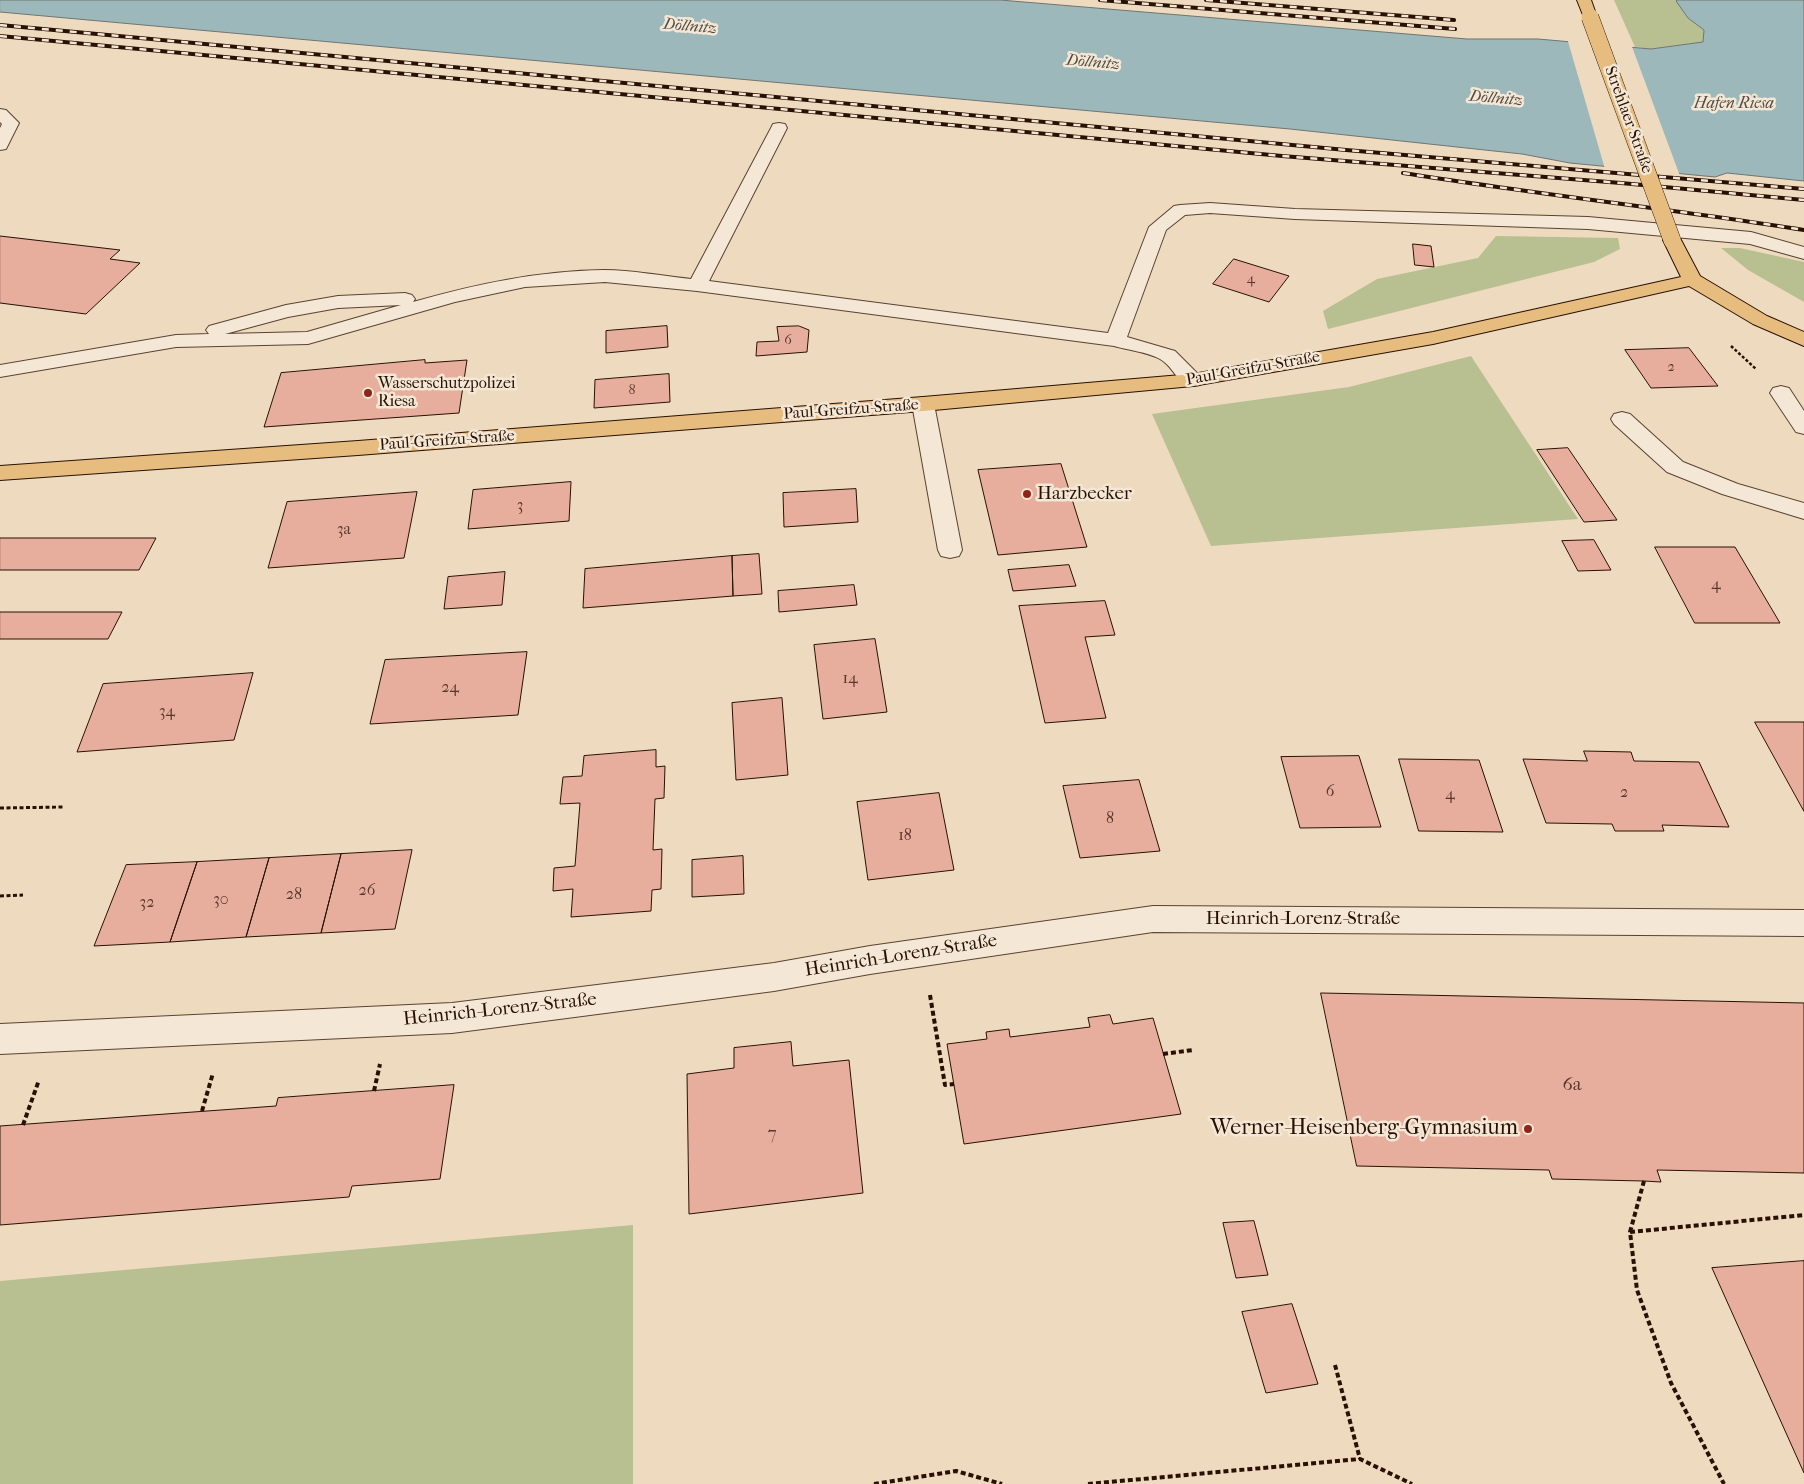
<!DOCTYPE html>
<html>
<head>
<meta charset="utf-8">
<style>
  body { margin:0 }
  canvas { display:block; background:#eedabe }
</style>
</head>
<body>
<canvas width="1804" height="1484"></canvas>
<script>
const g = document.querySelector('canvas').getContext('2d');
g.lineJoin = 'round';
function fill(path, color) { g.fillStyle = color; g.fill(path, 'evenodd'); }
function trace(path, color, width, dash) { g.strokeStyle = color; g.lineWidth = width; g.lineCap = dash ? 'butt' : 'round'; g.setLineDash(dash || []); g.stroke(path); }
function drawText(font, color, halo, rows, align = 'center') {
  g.font = font + ' "IM FELL French Canon",serif'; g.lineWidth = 5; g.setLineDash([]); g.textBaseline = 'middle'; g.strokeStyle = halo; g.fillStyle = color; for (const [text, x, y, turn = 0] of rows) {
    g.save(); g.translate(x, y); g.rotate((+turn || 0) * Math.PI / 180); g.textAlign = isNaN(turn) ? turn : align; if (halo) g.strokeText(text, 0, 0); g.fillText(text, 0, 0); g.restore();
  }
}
const green = new Path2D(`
  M1614,0H1677L1688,18L1704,30L1703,42L1651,49L1635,47Z
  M1496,236L1618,238L1620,249L1594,262L1328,329L1323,311L1377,279L1478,258Z
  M1721,248H1740L1804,262V302L1748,270Z
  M1471,356L1578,519L1211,546L1152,414L1349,387Z
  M633,1225V1484H0V1281Z`);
const water = new Path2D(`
  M0,0H1000L1467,39H1538L1651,49L1703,42L1704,30L1688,18L1676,1L1677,0H1804V181L1727,173L1715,177L1570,163L1522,154L1290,129L0,12Z`);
const pier = new Path2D(`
  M1567,38L1631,44L1680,176L1605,169Z`);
const building = new Path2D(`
  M0,236L120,250L110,259L140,263L86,314L0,303Z
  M1413,244L1431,246L1434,267L1415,265Z
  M1234,259L1289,276L1269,302L1213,284Z
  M667,326L668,347L606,353V331Z
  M799,326L809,330L807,352L756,356L757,342L779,341L777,327Z
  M1689,348L1718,386L1651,388L1625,350Z
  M425,360V363L467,360L459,413L264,427L281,373Z
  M669,374L670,402L594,408L595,380Z
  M1568,448L1617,520L1584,522L1537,450Z
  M1061,464L1087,547L998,555L978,470Z
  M571,482L569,521L468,529L473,490Z
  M856,489L858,522L784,527L783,493Z
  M417,492L404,558L268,568L287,502Z
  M0,538H156L139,570H0Z
  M1594,540L1611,570L1578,571L1562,541Z
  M1655,547H1735L1780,623H1695Z
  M759,554L762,594L733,596L732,556Z
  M732,556L733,596L583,608L585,569Z
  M1069,565L1076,586L1013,591L1008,570Z
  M505,572L502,605L444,609L448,577Z
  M854,585L857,605L779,612L778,591Z
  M1105,601L1115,635L1085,637L1106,718L1045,723L1019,606Z
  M0,612H122L108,639H0Z
  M875,639L887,712L823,719L814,645Z
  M527,652L518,715L370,724L385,660Z
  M253,673L234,740L77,752L103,684Z
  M782,698L788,775L736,780L732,703Z
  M1755,722H1804V811Z
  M656,750V767L665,766L664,798L655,799L653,850L662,849L661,889L652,890L651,911L571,917L573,889L553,891L554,868L575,866L580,803L560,804L563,777L582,776L584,756Z
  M1584,751L1631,752L1634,761L1699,762L1729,827L1662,825L1664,831H1615L1612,824L1546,823L1523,759L1587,761Z
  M1359,756L1381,827L1300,828L1281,757Z
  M1399,759L1479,760L1503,832L1419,831Z
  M1139,780L1160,851L1080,858L1063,786Z
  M939,793L954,870L868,880L857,802Z
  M412,850L395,929L321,933L341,854Z
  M341,854L321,933L246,937L269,858Z
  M743,856L744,894L692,897V860Z
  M269,858L246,937L170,942L197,862Z
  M197,862L170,942L94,946L126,865Z
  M1321,993L1804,1003V1173L1657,1170L1661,1182L1644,1181L1552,1179L1549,1170L1357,1166Z
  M1110,1015L1113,1024L1153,1018L1181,1114L964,1144L947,1044L987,1039L986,1032L1009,1029L1010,1037L1090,1027L1088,1018Z
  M791,1042L793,1066L849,1060L863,1193L689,1214L687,1074L734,1068V1048Z
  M454,1085L440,1179L352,1186L349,1197L0,1225V1126L276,1106L278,1098Z
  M1254,1221L1268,1275L1236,1278L1223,1223Z
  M1804,1261V1473L1712,1268Z
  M1292,1304L1318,1384L1266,1393L1242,1312Z`);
const pathFar2 = new Path2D(`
  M1731,346L1756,369`);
const pathFar1 = new Path2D(`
  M0,808L64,807
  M0,896L23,895`);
const path = new Path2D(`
  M930,995L945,1085L954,1084
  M1163,1054L1193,1050
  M374,1091L380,1064
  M202,1111L213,1073
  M23,1125L39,1080
  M1644,1181L1630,1232L1637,1290L1671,1383L1724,1484
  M1630,1232L1804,1215
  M1335,1365L1360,1459
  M874,1484L956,1471L1002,1484
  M1088,1484L1360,1459L1412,1484`);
const minor = new Path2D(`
  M0,109L6,110L19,123L6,149L0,150V128L2,124L0,122Z
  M779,123L785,124L787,128L709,281L1108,333L1149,227L1174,206L1180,205L1210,203L1295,209L1588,217L1751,232L1804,247V259L1750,244L1588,229L1295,219L1210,213L1185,215L1166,230L1127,337L1175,351L1204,380L1200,385C1178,390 1176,368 1160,359C1147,352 1128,350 1114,346L697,291L605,282L525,287L455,302L308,344L176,347L0,377V365L176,335L209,334L206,330L209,326L286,305L338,296L405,293L412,295L415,299L413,302C476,284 538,271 604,270C632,270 662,276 691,279L771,128L773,124ZM401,305L307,332L225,334L288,317L338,308Z
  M1781,386L1789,388L1804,411V434L1796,432L1770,393L1773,388Z
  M923,397L931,399L934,404L962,550L959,556L950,558L941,556L938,550L912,404L915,399Z
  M1622,412L1630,414L1683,462L1738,484L1804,503V519L1722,494L1667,472L1614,424L1611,419L1614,414Z
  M1153,906L1804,910V936L1153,932L870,974L774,991L452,1033L0,1054V1024L452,1003L774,963L870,946Z`);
const major = new Path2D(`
  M1577,0H1591L1597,17L1595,20H1585Z
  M1672,234L1679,236L1681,240L1700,276L1767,316L1804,332V346L1753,324L1689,286L1433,344L1193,386L923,411L358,455L0,480V466L358,441L923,397L1193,374L1433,332L1681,277L1663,240L1665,236Z`);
const rail = new Path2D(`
  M1100,0L1455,29
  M1206,0L1454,20
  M0,25L1346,150L1804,189
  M0,36L1282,156L1621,183L1804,200
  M1403,173C1536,194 1671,209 1804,230`);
const majorBridge = new Path2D(`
  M1590,17L1672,240`);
const markers = [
  [368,393,5,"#8f2418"],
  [1027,494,5,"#8f2418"],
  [1528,1129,5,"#8f2418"]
];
const farNumbernames = [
  ["4",1251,280],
  ["6",788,341],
  ["2",1671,368],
  ["8",632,391]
];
const farWaternames = [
  ["Döllnitz",690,27,5],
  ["Döllnitz",1093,63,5],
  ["Döllnitz",1496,99,5],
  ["Hafen Riesa",1734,104]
];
const farStreetnames = [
  ["Strehlaer Straße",1628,120,70],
  ["Paul-Greifzu-Straße",1253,369,-10],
  ["Paul-Greifzu-Straße",851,410,-4],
  ["Paul-Greifzu-Straße",447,441,-4]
];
const farPoinames = [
  ["Wasserschutzpolizei",378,384],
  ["Riesa",378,402]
];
const numberNames = [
  ["3",520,506],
  ["3a",344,530],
  ["4",1716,585],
  ["14",850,679],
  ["24",450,688],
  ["34",167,712],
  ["6",1330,792],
  ["2",1624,793],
  ["4",1450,795],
  ["8",1110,819],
  ["18",905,836],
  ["26",367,891],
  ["28",294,895],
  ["30",221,900],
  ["32",147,903]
];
const poiNames = [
  ["Harzbecker",1037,494]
];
const streetNames = [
  ["Heinrich-Lorenz-Straße",1303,919],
  ["Heinrich-Lorenz-Straße",901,956,-9],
  ["Heinrich-Lorenz-Straße",500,1010,-6]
];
const nearNumbernames = [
  ["6a",1572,1085],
  ["7",772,1134]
];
const nearPoinames = [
  ["Werner-Heisenberg-Gymnasium",1518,1129]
];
fill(green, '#b8c091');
fill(water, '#9db8bb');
trace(water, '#6f7571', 1);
fill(pier, '#eedabe');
fill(building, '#e7ae9d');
trace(building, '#291102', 1);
trace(minor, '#5a4331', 2);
trace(major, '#291102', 2);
trace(pathFar2, '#291102', 2.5, [3, 2]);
trace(pathFar1, '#291102', 3, [4, 2.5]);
trace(path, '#291102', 4, [5, 3]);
fill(minor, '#f4e7d5');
fill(major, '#e7bd7f');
trace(rail, '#291102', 4);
trace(rail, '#f4e7d5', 2.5, [7]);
trace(majorBridge, '#291102', 18, []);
trace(majorBridge, '#e7bd7f', 17);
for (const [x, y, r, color] of markers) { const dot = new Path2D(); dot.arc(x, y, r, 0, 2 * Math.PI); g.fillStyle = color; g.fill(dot); trace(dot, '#f4e7d5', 2); }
drawText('14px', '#583829', null, farNumbernames);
drawText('italic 16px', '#524b43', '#f4e7d5', farWaternames);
drawText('16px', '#291102', '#f4e7d5', farStreetnames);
drawText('16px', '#291102', '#f4e7d5', farPoinames, 'left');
drawText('16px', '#583829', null, numberNames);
drawText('19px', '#291102', '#f4e7d5', poiNames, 'left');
drawText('19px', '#291102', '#f4e7d5', streetNames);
drawText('19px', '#583829', null, nearNumbernames);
drawText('22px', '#291102', '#f4e7d5', nearPoinames, 'right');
</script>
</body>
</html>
